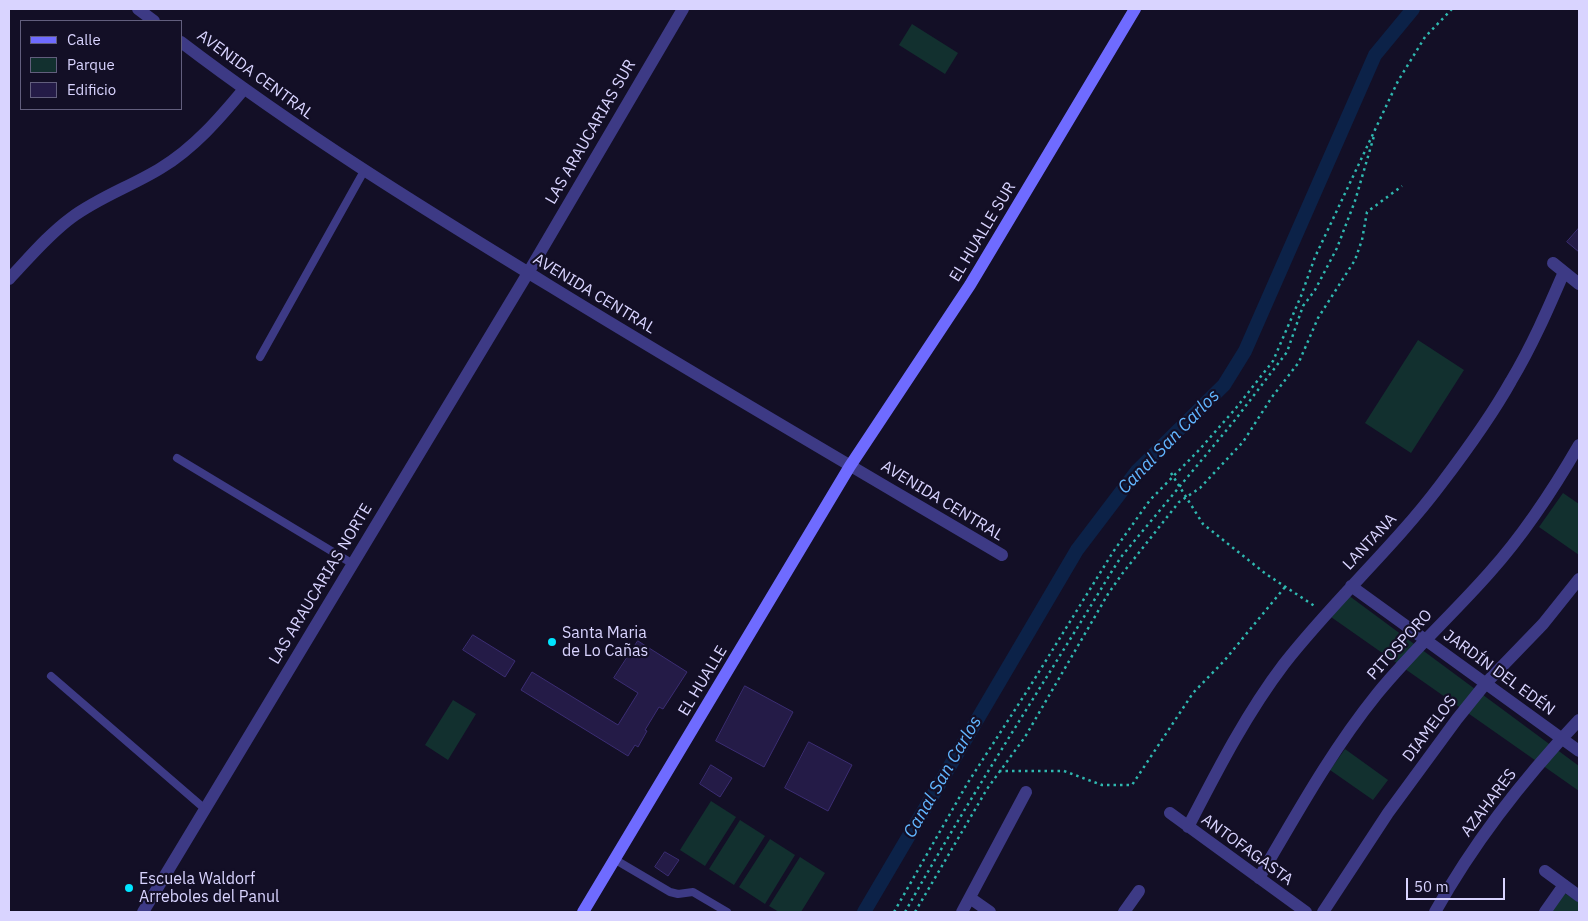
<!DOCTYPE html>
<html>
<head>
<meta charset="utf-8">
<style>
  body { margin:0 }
  #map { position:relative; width:1588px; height:921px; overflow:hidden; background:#130f26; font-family:"IBM Plex Sans",sans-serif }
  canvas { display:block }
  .frame { position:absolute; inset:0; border:10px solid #d9d4ff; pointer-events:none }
  .legend { position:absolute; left:20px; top:20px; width:162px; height:90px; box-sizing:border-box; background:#130f26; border:1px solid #625e7d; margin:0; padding:6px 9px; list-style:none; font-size:15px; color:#d9d4ff }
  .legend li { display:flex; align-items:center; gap:10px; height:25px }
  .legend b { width:25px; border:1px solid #625e7d }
  .scale { position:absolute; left:1406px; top:878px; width:99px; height:22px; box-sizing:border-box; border:2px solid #d9d4ff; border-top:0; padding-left:6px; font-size:15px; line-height:18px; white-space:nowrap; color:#d9d4ff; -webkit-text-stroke:4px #130f26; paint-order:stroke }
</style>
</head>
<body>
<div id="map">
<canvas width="1588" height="921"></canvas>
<div class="frame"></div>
<ul class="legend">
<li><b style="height:6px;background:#6f6bff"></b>Calle</li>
<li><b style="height:14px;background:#12302f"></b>Parque</li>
<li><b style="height:14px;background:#241b47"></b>Edificio</li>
</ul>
<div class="scale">50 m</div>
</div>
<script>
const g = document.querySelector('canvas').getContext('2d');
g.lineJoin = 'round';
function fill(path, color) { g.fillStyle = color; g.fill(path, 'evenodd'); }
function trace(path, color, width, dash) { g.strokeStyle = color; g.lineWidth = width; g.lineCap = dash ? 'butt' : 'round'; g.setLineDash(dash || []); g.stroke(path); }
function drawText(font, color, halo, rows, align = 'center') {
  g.font = font + ' "IBM Plex Sans",sans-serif'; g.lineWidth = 4.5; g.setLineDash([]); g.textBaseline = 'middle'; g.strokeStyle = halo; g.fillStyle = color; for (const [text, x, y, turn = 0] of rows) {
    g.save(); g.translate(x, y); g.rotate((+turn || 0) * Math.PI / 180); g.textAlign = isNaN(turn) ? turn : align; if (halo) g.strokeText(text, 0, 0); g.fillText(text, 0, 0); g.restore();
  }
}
const green = new Path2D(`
  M912,24L958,53L945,74L899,45Z
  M1418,340L1464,370L1411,453L1365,423Z
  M1563,493L1579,504V555L1539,527Z
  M1348,595L1579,766V791L1331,617Z
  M453,700L476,714L448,760L425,745Z
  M1345,749L1388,780L1373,800L1330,770Z
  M711,801L736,817L705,866L680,850Z
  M740,820L765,836L734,885L709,869Z
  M770,839L795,855L765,904L739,887Z
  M800,857L825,873L801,912H779L769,906Z
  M1564,893L1579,902V912H1549Z`);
const canal = new Path2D(`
  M864,912L1077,550L1137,471L1224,385L1245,351L1375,55L1413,9`);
const building = new Path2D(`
  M1579,228V252L1567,242Z
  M473,635L515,661L505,677L463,650Z
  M638,641L687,672L663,709L659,707L645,730L647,731L638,747L635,745L628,756L521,690L532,672L618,725L638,693L614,678Z
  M745,686L793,712L764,767L716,741Z
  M809,742L852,765L828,811L785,788Z
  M711,765L732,778L720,797L700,784Z
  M665,852L679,860L668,876L655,867Z`);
const path = new Path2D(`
  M1171,473L1203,524L1266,574L1316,607
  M999,771H1064L1102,785H1132L1193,693L1224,661L1285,587
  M894,912L967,784L1029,688L1113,552L1150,500L1200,449L1236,408L1273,361L1301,296L1315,257L1398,81L1425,37L1452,9
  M905,912C970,796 1043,685 1112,571L1121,557L1235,420L1287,352L1303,306L1315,290L1337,248L1355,201L1374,136
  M915,912L987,789L1025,737L1108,594L1122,574L1179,502L1200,488L1243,442L1272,397L1299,362L1318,318L1355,260L1362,240L1367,212L1402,186`);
const lane = new Path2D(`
  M260,357L364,171
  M177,458L353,564
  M51,676L205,809
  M614,859L670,892L678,894L693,892L727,912`);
const street = new Path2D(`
  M138,9L154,21
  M181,42C299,132 424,209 550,286C700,378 851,466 1002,555
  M1553,263L1579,284
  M9,279C29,258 48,235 71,218C99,197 132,186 161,168C194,148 219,119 244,89
  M1351,586L1579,751
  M1170,813L1306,912
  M1188,827C1217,771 1246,714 1284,664C1333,601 1393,548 1441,484C1466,451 1491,417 1511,381C1532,346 1548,309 1564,272
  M1545,871L1579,896
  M1259,878C1296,815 1331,751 1377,694C1412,651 1454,613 1490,572C1525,533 1553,490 1579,445
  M970,898L990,912
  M143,912L528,273L683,9
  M962,912L1026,792
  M1124,912L1139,891
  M1323,912L1388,813L1457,719L1486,683L1543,624L1579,579
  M1435,912C1474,842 1524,778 1579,720
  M1545,912L1564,885`);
const secondary = new Path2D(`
  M583,912L850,466L970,285L1135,9`);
const markers = [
  [552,642,5,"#00e5ff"],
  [129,888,5,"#00e5ff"]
];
const streetNames = [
  ["AVENIDA CENTRAL",255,75,36],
  ["LAS ARAUCARIAS SUR",591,132,-60],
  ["EL HUALLE SUR",983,232,-59],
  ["AVENIDA CENTRAL",594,294,31],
  ["AVENIDA CENTRAL",942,501,31],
  ["LANTANA",1370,542,-47],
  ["LAS ARAUCARIAS NORTE",321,584,-59],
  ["PITOSPORO",1400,645,-48],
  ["JARDÍN DEL EDÉN",1499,673,36],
  ["EL HUALLE",703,681,-59],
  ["DIAMELOS",1430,729,-53],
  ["AZAHARES",1489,803,-53],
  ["ANTOFAGASTA",1247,850,36]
];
const poiNames = [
  ["Santa Maria",562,633],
  ["de Lo Cañas",562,651],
  ["Escuela Waldorf",139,879],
  ["Arreboles del Panul",139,897]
];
const waterNames = [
  ["Canal San Carlos",1169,442,-46],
  ["Canal San Carlos",943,777,-60]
];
fill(green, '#12302f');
trace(canal, '#0c2248', 14);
fill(building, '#241b47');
trace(building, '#3b2d73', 1);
trace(path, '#2fb8b0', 2.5, [2.5, 4]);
trace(lane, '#3d3a85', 8);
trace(street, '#3d3a85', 12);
trace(secondary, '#6f6bff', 12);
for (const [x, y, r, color] of markers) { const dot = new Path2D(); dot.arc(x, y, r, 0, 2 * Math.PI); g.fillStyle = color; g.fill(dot); trace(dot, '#130f26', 2); }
drawText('16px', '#d9d4ff', '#130f26', streetNames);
drawText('16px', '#d9d4ff', '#130f26', poiNames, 'left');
drawText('italic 18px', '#62b6ff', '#130f26', waterNames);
</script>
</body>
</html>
